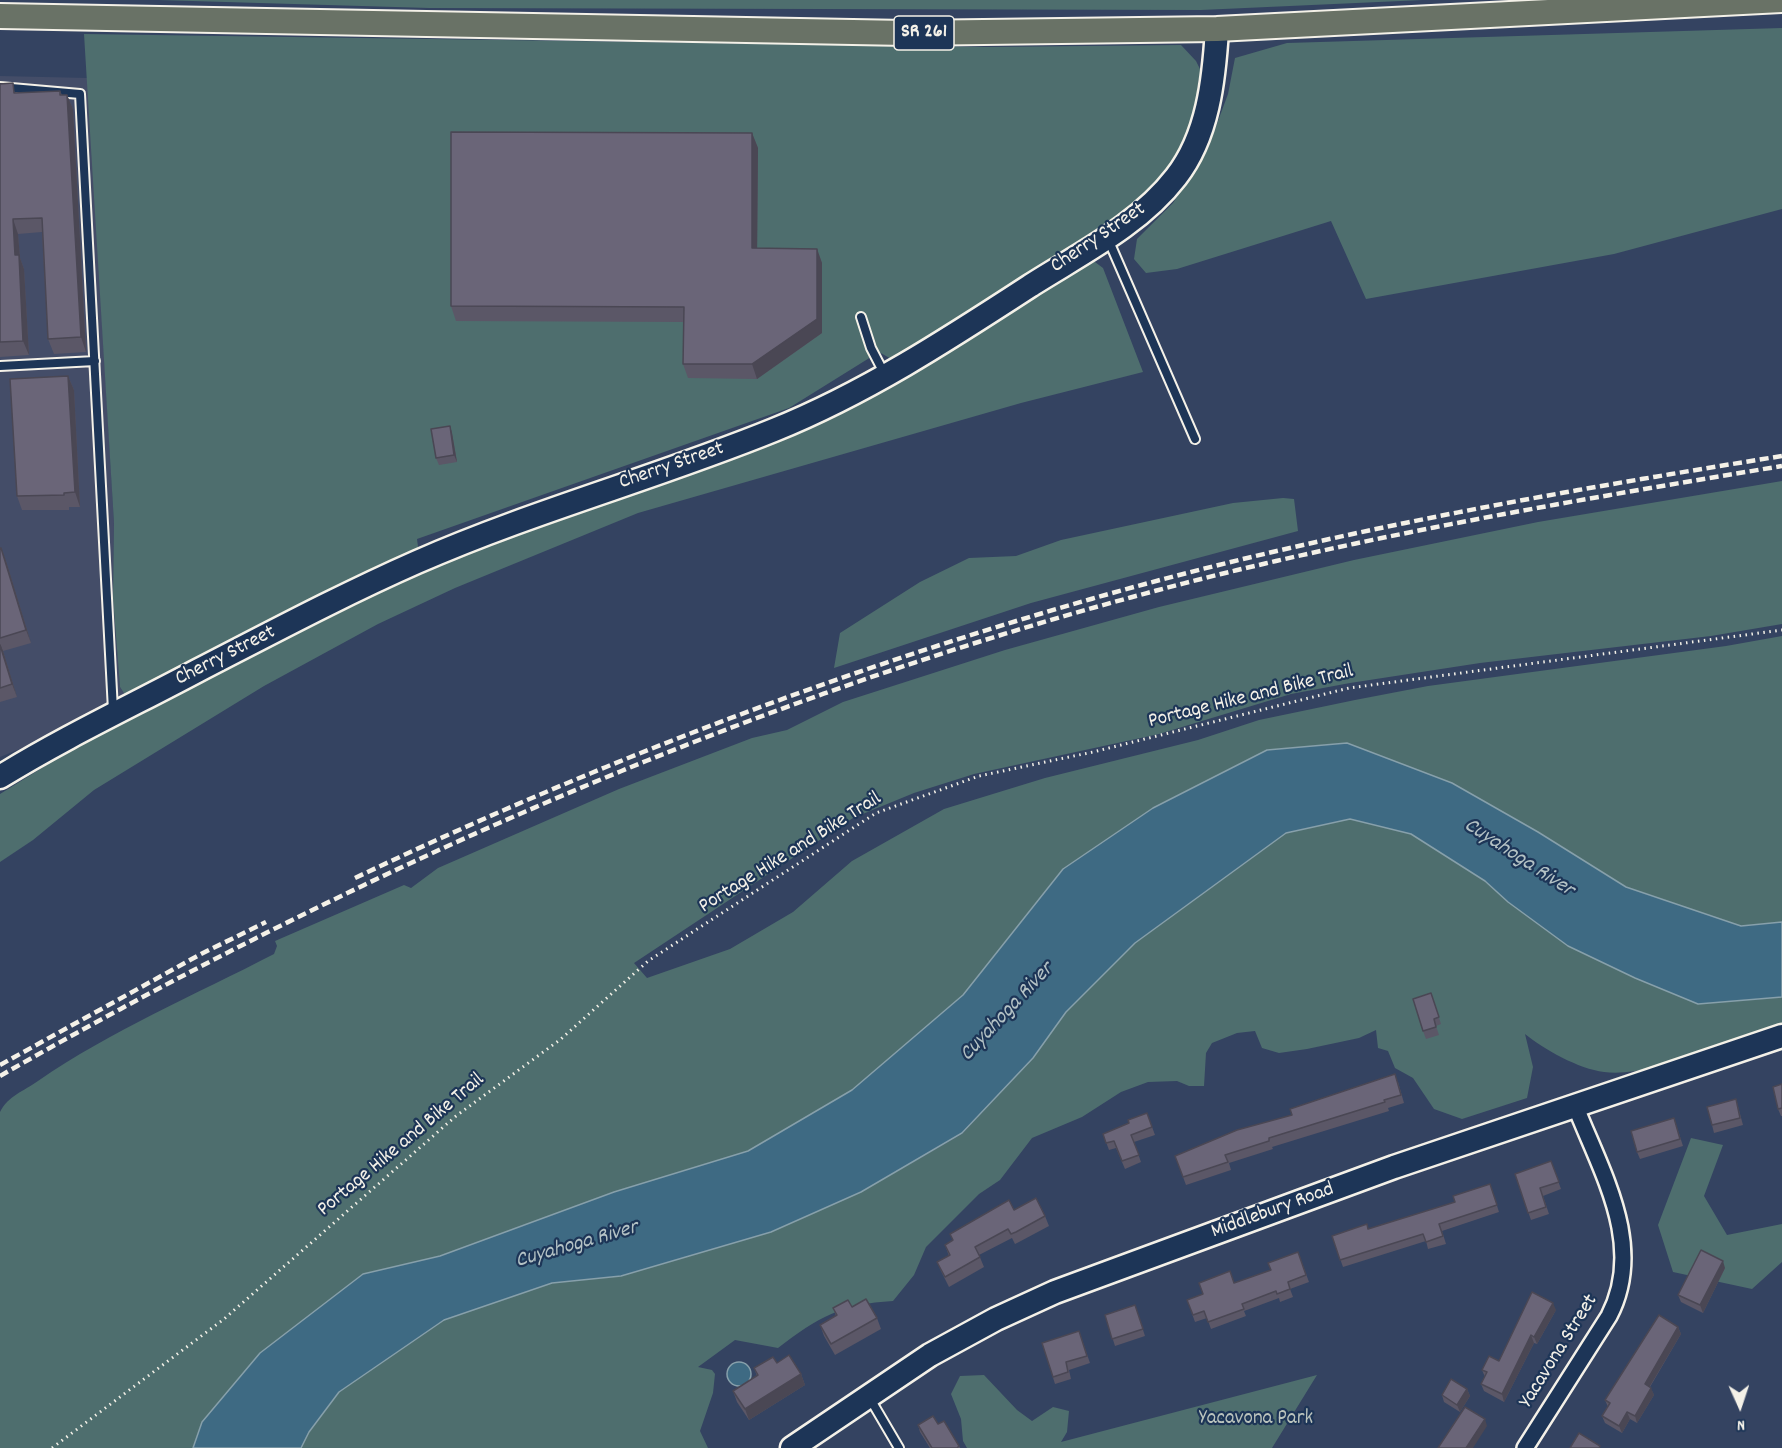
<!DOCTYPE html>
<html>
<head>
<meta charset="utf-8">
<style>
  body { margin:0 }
  #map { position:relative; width:1782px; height:1448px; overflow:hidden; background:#344361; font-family:Dekko,sans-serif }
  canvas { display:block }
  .north { position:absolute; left:1710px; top:1376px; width:60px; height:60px; -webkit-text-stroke:4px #1d3557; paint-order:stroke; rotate:177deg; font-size:16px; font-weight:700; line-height:24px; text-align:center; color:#f4f1e8 }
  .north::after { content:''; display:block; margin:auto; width:21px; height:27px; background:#f4f1e8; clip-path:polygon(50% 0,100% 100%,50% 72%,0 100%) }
</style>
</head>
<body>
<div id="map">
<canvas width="1782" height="1448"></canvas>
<div class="north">N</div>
</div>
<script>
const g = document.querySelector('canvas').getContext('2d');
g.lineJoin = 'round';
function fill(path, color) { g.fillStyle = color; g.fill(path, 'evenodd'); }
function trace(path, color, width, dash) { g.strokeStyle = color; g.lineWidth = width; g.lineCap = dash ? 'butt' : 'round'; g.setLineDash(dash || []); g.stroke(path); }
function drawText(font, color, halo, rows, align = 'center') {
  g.font = font + ' Dekko,sans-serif'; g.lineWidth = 4.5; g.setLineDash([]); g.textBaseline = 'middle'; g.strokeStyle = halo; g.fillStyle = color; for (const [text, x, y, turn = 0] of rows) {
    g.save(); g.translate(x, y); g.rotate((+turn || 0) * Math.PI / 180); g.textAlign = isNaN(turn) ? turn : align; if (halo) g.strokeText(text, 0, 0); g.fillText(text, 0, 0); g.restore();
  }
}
const built = new Path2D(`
  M0,76L88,78L114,523L113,598L120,687L127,698L73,727L0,757Z`);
const green = new Path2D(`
  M158,0H1423L1201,10L429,8Z
  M1782,28V209L1614,254L1366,299L1331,221L1177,269L1146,273L1134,259L1137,239L1173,203L1208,148L1228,94L1235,58L1287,43Z
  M84,34L988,47L1181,45L1196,61L1201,71C1196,86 1198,98 1195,113C1184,159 1151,191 1117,220L893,360L879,352L789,408L417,539L419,554L127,698L120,687L113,598L114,523Z
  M1084,262H1095L1103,268L1143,372L1021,403L638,513L455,588L378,624L264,686L94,790L33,840L0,862V794L50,763L53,752L374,589L684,470Z
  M1782,481V624L1711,636L1480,663L1350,683L1291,694L1159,734L974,774L914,793L853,818L634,963L647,978L730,949L793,912L852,861L944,809L1045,778L1198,740L1259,720L1355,700L1428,686L1726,646L1782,636V922L1741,926L1626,887L1538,832L1452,783L1347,743L1267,750L1153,808L1063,869L963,995L852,1090L748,1151L614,1192L440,1256L363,1274L202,1422L193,1448H0V1112C8,1096 24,1091 38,1081C112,1030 195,995 274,954L277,946L275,941L404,885L411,888L438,868L619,789L752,738L787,730L843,702L1005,650L1159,607L1354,560L1538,522Z
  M1283,498L1294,499L1298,531L1031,603L834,668L840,633L920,582L969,558L1016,556L1061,540L1233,503Z
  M1350,819L1411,834L1485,881L1508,902L1698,1004L1782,997V1026C1734,1042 1651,1078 1604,1072C1579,1069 1543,1049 1525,1034L1533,1067L1527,1098L1462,1119L1434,1109L1413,1078L1395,1068L1388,1051L1378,1048L1376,1030L1359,1038L1307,1049L1279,1053L1262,1048L1255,1031L1237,1033L1212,1043L1206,1053L1204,1086H1189L1177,1081L1148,1082L1121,1092L1082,1117L1032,1138L1000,1180L979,1194L926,1247L914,1275L893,1301C842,1304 818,1317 778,1348L735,1340L698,1367L712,1370L715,1374L713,1393L700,1431L708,1448H301L309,1432L339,1392L444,1320L552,1283L621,1276L771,1232L861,1192L962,1134L1033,1058L1066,1012L1135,943L1286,833Z
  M1691,1138L1723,1145L1704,1196L1727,1235L1782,1224V1262L1752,1289L1673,1272L1658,1225Z
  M984,1375L1017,1410L1032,1421L1053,1407L1069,1411L1067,1432L1061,1442L1317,1375L1272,1448H967L963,1441L961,1419L951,1394L960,1376Z`);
const water = new Path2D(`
  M1347,743L1452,783L1538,832L1626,887L1741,926L1782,922V997L1698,1004L1635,978L1568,946L1508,902L1485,881L1411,834L1350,819L1286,833L1135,943L1066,1012L1033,1058L962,1133L861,1192L771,1232L621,1276L552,1283L444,1320L339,1392L309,1432L301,1448H193L202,1422L260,1353L363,1274L440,1256L614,1192L748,1151L852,1090L963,995L1063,869L1153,808L1267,750Z
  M727 1374a12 12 0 1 1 24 0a12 12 0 1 1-24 0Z`);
const path = new Path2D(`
  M52,1448L224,1319L456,1116L561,1039L648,961L876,813L979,776L1093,752L1349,688L1782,630`);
const lane = new Path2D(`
  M0,87L80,94L113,710
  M1108,239L1195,439
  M861,317L871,348L884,373
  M0,366L95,361
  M869,1397L899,1448`);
const street = new Path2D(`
  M1525,1448L1609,1316C1646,1245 1601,1172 1575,1105`);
const secondary = new Path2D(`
  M0,777C63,738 131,706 197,671C269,634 342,595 417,562C533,511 656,478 774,430C866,393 950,338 1033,284C1082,253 1140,224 1176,177C1208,136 1214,80 1217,29
  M792,1448L930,1355L996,1319L1055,1292L1394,1167L1782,1036`);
const primary = new Path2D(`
  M0,16L906,33L1217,29L1782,0`);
const rail = new Path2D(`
  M355,878C592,765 839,671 1091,599C1318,534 1550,493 1782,456
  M0,1065L201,954L266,922
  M0,1076C383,857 792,680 1221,574C1406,529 1594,497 1782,466`);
const wall = new Path2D(`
  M0,84L17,93L60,91L62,95H67L73,109L86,352L54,354L48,339L42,232L18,234L20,258L24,269L29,355L0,357Z
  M752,133L758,148L757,249H817L822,263V333L757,379L688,378L683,364V322L456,321L451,306Z
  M68,376L74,390L80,507H69V510H22L17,496Z
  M450,426L452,433L457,462L439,465L436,458Z
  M0,548H1L6,561L31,643L3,651L17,697L0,702Z
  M1431,993L1441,1024L1436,1026L1439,1035L1426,1039L1423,1031Z
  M1398,1082L1404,1103L1388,1108L1389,1111L1272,1147L1273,1149L1229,1163L1231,1170L1186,1185L1175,1156L1292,1115Z
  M1782,1084V1116H1781L1778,1109Z
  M1736,1099L1743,1125L1714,1133L1712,1125Z
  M1147,1113L1155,1135L1134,1142L1141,1162L1125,1169L1116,1148L1109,1150L1103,1134L1129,1123Z
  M1674,1118L1683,1146L1640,1159L1637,1152Z
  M1551,1161L1561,1189L1543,1196L1549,1214L1531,1220L1515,1174Z
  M1490,1184L1499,1212L1442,1231L1446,1244L1428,1249L1426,1241L1343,1267L1332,1236L1368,1229L1455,1202Z
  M1014,1210L1045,1216L1049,1226L1019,1242L1015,1244L1012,1238L979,1255L984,1267L949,1287L941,1271L937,1262L949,1256L945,1245L953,1240L950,1234Z
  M1298,1252L1309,1282L1290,1289L1293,1297L1280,1302L1279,1298L1244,1311L1246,1316L1211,1329L1207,1318L1195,1322L1187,1300L1271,1271Z
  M1725,1268L1703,1313L1681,1302L1678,1295Z
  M1135,1305L1145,1336L1115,1346L1105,1315Z
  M833,1308L877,1318L881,1329L835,1355L824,1336L820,1325L836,1316Z
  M1556,1310L1537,1344L1534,1343L1504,1402L1484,1391L1481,1384L1485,1377L1482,1370L1499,1361Z
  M1678,1327L1681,1334L1650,1387L1654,1395L1637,1423L1630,1419L1622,1433L1605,1423L1602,1416L1608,1407L1605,1400Z
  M1079,1331L1090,1363L1069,1370L1071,1379L1055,1384L1042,1343Z
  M777,1363L801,1374L805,1385L749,1420L737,1402L733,1391L757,1376L754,1368Z
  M1467,1389L1470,1396L1460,1412L1444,1402L1442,1395Z
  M938,1424L959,1446L960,1448H930L920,1432L918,1425Z`);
const shadedWall = new Path2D(`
  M67,95L73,109L86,352L81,337Z
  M752,133L758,148L757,263L752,248Z
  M13,219L18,234L20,258L24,269L29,355L23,341L15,255Z
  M817,249L822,263V333L757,379L752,364Z
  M68,376L74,390L80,507L75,492Z
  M450,426L452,433L457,462L454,455Z
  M1,548L6,561L31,643L26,630Z
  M0,644L3,651L17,697L12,684Z
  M1723,1261L1725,1268L1703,1313L1700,1305Z
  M1553,1303L1556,1310L1537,1344L1534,1337Z
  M1678,1327L1681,1334L1647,1391L1645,1384Z
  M1531,1335L1534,1343L1504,1402L1502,1394Z
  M801,1374L805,1385L749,1420L745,1409Z
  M1651,1388L1654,1395L1637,1423L1635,1416Z
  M1467,1389L1470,1396L1460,1412L1457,1405Z
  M1627,1412L1630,1419L1622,1433L1619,1426Z
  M1485,1419L1487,1426L1473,1448H1466Z`);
const building = new Path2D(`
  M13,83L14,93L60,91V95H67L81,337L48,339L42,218L13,219L15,255H19L23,341L0,342V84Z
  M451,132L752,133V248L817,249V319L752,364H683L684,307L451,306Z
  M68,376L75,492L64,493V495L17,496L10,379Z
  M450,426L454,455L436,458L431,429Z
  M0,548H1L26,630L0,638Z
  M0,645L12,684L0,688Z
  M1431,993L1439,1017L1434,1019L1436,1027L1423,1031L1413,999Z
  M1395,1074L1401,1095L1384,1100L1385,1102L1269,1138V1141L1225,1155L1228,1162L1183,1177L1175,1156L1237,1130L1292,1115L1290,1109Z
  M1782,1084V1108L1778,1109L1773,1087Z
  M1736,1099L1740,1118L1712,1125L1707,1107Z
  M1147,1113L1152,1127L1131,1135L1139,1155L1122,1161L1114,1141L1106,1143L1103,1134L1129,1123L1128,1120Z
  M1674,1118L1680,1139L1637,1152L1631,1131Z
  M1551,1161L1559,1182L1540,1188L1546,1207L1528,1213L1515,1174Z
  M1490,1184L1497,1205L1439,1224L1443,1236L1426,1242L1423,1234L1340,1260L1332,1236L1367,1224L1368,1229L1455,1202L1453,1196Z
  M1036,1198L1045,1216L1016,1232L1011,1234L1008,1229L975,1247L980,1257L945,1277L937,1262L950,1255L945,1245L953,1240L950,1234L1009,1200L1014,1210Z
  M1701,1250L1723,1261L1700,1305L1678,1295Z
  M1298,1252L1306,1275L1288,1282L1290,1289L1277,1294L1276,1291L1242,1304L1244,1309L1208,1322L1204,1311L1193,1315L1187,1300L1203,1294L1199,1283L1230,1271L1234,1283L1271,1270L1268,1263Z
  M1532,1292L1553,1303L1534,1337L1531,1335L1502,1394L1481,1384L1487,1372L1482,1370L1489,1356L1499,1361Z
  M866,1299L877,1318L831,1344L820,1325L837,1315L833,1308L848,1300L852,1307Z
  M1135,1305L1143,1329L1112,1339L1105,1315Z
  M1659,1315L1678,1327L1645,1384L1651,1388L1635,1416L1627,1412L1619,1426L1602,1416L1610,1403L1605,1400Z
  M1079,1331L1087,1356L1066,1362L1068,1372L1053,1377L1042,1343Z
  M789,1355L801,1374L745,1409L733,1391L758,1375L754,1368L773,1357L777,1363Z
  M1451,1379L1467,1389L1457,1405L1442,1395Z
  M1465,1407L1485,1419L1466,1448H1438Z
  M933,1416L938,1424L944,1421L959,1446L957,1448H932L918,1425Z
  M1579,1433L1600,1446L1599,1448H1570Z`);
const shields = [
  [924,33,60]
];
const shieldNames = [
  ["SR 261",924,33]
];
const streetNames = [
  ["Cherry Street",1099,239,-34],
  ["Cherry Street",672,467,-19],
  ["Cherry Street",226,657,-27],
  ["Portage Hike and Bike Trail",1251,698,-14],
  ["Portage Hike and Bike Trail",791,854,-32],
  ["Portage Hike and Bike Trail",402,1146,-40],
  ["Middlebury Road",1273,1212,-20],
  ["Yacavona Street",1560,1352,-58]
];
const parkNames = [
  ["Yacavona Park",1256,1420]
];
const waterNames = [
  ["Cuyahoga River",1518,859,33],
  ["Cuyahoga River",1008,1013,-47],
  ["Cuyahoga River",577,1246,-16]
];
fill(built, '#444d68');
fill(green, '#4e6e6e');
fill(water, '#3e6a83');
trace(water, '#87a0ab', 1.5);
trace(lane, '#f4f1e8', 12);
trace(street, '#f4f1e8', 20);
trace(secondary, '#f4f1e8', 27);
trace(primary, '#f4f1e8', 28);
trace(path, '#f4f1e8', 3, [1.5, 4.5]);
trace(lane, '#1d3557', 8);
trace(street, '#1d3557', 15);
trace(secondary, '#1d3557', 22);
trace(primary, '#697266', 24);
trace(rail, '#f4f1e8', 4.5, [9, 4.5]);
fill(wall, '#5b5767');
fill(shadedWall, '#4a4754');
fill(building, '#6a6578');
trace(building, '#4a4754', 1.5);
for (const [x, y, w] of shields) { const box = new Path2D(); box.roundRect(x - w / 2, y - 17, w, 34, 4.5); g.fillStyle = '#1d3557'; g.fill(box); trace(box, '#f4f1e8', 1.5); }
drawText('bold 20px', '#f4f1e8', null, shieldNames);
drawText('21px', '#f4f1e8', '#1d3557', streetNames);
drawText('21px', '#bac3bd', '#1d3557', parkNames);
drawText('italic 22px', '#b4c2c5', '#1d3557', waterNames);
</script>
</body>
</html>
